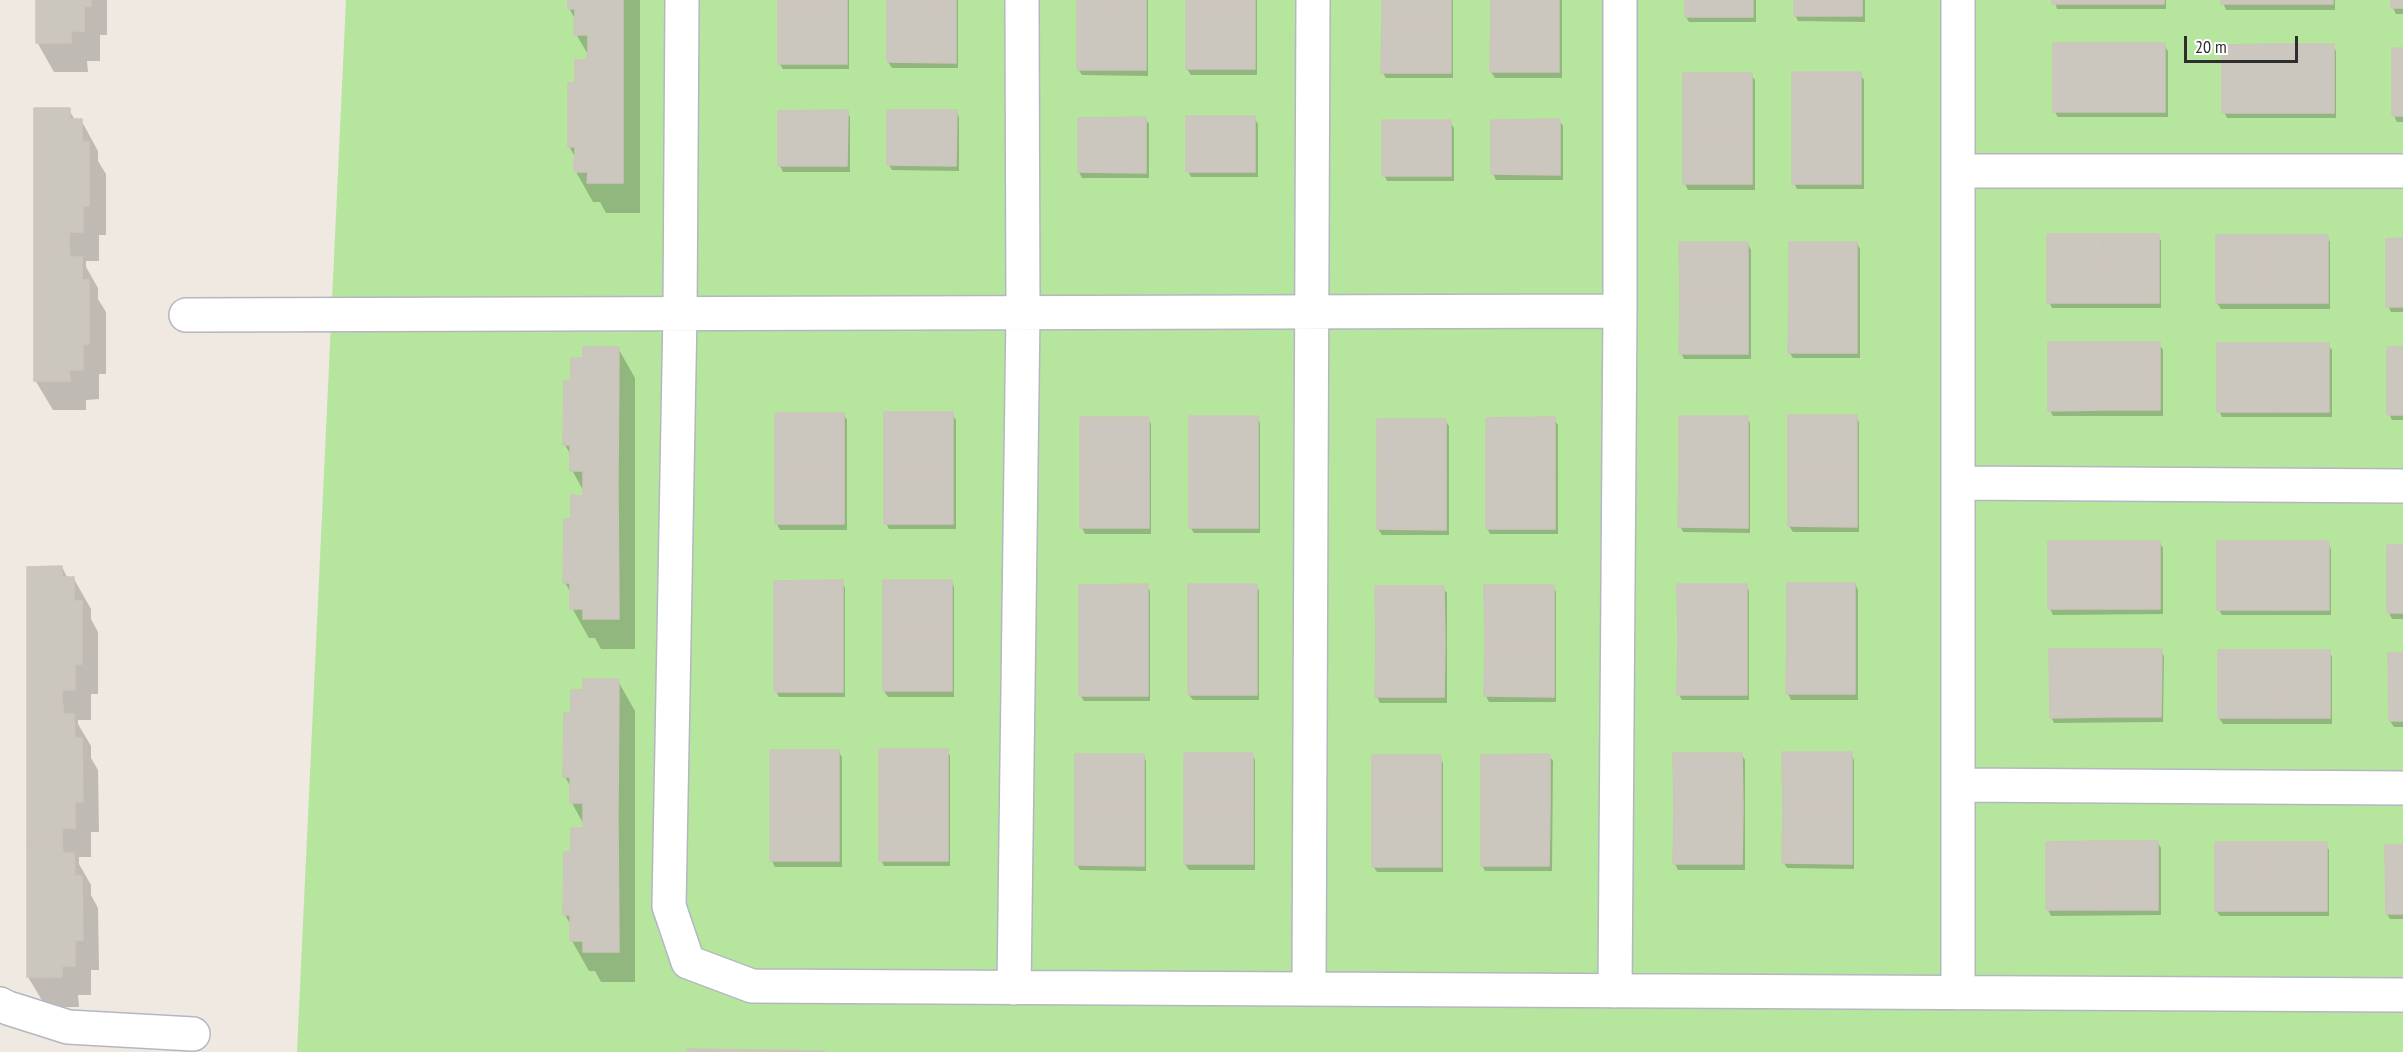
<!DOCTYPE html>
<html>
<head>
<meta charset="utf-8">
<style>
  body { margin:0 }
  #map { position:relative; width:2403px; height:1052px; overflow:hidden; background:#efe9e1; font-family:"PT Sans Narrow",sans-serif }
  canvas { display:block }
  .scale { position:absolute; left:2184px; top:36px; width:114px; height:27px; box-sizing:border-box; border:3px solid #2e2e2e; border-top:0; padding-left:8px; font-size:18px; line-height:21px; white-space:nowrap; color:#2e2e2e; -webkit-text-stroke:4px #fff; paint-order:stroke }
</style>
</head>
<body>
<div id="map">
<canvas width="2403" height="1052"></canvas>
<div class="scale">20 m</div>
</div>
<script>
const g = document.querySelector('canvas').getContext('2d');
g.lineJoin = 'round';
function fill(path, color) { g.fillStyle = color; g.fill(path, 'evenodd'); }
function trace(path, color, width, dash) { g.strokeStyle = color; g.lineWidth = width; g.lineCap = dash ? 'butt' : 'round'; g.setLineDash(dash || []); g.stroke(path); }
const green = new Path2D(`
  M346,0H2403V1052H297Z`);
const shadow = new Path2D(`
  M37,0H107V35H100V61H87L88,72H54L37,42Z
  M569,0H640V213H606L600,202H593L576,172V159L569,146L577,85L588,61L589,56L576,34V21L569,8Z
  M779,0H849V69H783L779,63Z
  M888,0H958V68H892L888,62Z
  M1078,0H1148V76L1082,75L1078,69Z
  M1187,0H1257V75H1191L1187,69Z
  M1383,0H1453V78H1386L1383,73Z
  M1492,0H1562V78H1495L1491,72Z
  M1686,0H1756V22H1689L1686,17Z
  M1795,0H1865V22L1798,21L1795,15Z
  M2054,0H2166V9H2057Z
  M2222,0H2335V10H2226Z
  M2393,0H2403V14H2396L2393,8Z
  M2164,45L2168,51V117H2058L2055,112Z
  M2333,46L2336,51V118H2227L2224,112Z
  M2393,49H2403V122H2397L2394,116Z
  M1860,74L1864,80V189H1797L1794,183Z
  M1685,75H1751L1755,80V190H1688L1685,184Z
  M69,110L75,120H81L98,151V161L106,174V235H99V261H86V267L98,288V299L106,312V374H99V399L86,400V410H53L35,380Z
  M956,111L959,117V171L892,170L889,165Z
  M847,112L850,117V172H783L780,166Z
  M1254,118L1258,124V177H1191L1188,171Z
  M1079,119H1146L1149,124V178H1082L1079,172Z
  M1559,120L1563,126V180H1496L1493,174Z
  M1450,122L1454,128V181H1387L1384,175Z
  M2158,236L2161,241V308H2052L2049,302Z
  M2327,236L2330,242V309H2221L2217,303Z
  M2403,240V312H2391L2388,306Z
  M1857,243L1860,249V358H1793L1789,352Z
  M1748,244L1751,250V359H1684L1681,353Z
  M2159,344L2163,350V416H2053L2050,411Z
  M2328,345L2332,350V417H2222L2219,411Z
  M618,348L635,378V649H601L595,638H589L572,608V594L565,583L572,521L584,498V492L572,470V457L565,445L572,382L584,359Z
  M2403,348V420H2392L2389,414Z
  M843,414L847,420V530H780L777,524Z
  M952,414L956,420V529H889L886,523Z
  M1856,416L1859,422V532H1793L1789,526Z
  M1148,418L1151,424V534H1085L1082,528Z
  M1257,418L1260,423V533H1194L1190,527Z
  M1747,418L1750,423V533L1683,532L1680,526Z
  M1554,419L1558,425V534H1490L1487,528Z
  M1445,420L1449,426V535H1382L1378,529Z
  M2159,542L2163,548V614L2053,615L2050,609Z
  M2328,543L2331,549V615H2222L2219,610Z
  M2403,547V619H2392L2389,613Z
  M62,567L68,579H74L91,609V619L98,632V694H91V720H78V724L91,746V758L98,770L99,832H91V857H79V864L91,885V895L98,908L99,970H91V995H78L79,1007H46L28,977Z
  M951,581L954,587V697H888L884,691Z
  M842,582L845,588V697H779L776,691Z
  M1855,584L1858,590V700H1791L1788,694Z
  M1256,585L1259,591V700H1193L1189,695Z
  M1746,585L1749,591V700H1682L1679,695Z
  M1147,586L1150,591V701H1084L1080,695Z
  M1553,586L1556,592V702H1489L1486,696Z
  M1377,588H1443L1447,593V703H1380L1377,697Z
  M2161,651L2164,656L2163,722L2054,723L2051,717Z
  M2329,651L2332,657V724H2223L2219,718Z
  M2390,655H2403V727H2394L2390,721Z
  M618,681L635,711V982H601L595,971H589L572,941V927L565,915L572,853L584,825L572,803V789L565,777V715L572,716L584,691Z
  M838,751L842,757V867H775L772,861Z
  M947,751L950,756V866H884L881,860Z
  M1252,754L1255,760V870H1189L1185,864Z
  M1741,754L1745,760V870H1678L1675,864Z
  M1851,754L1854,760V869L1787,868L1784,863Z
  M1143,755L1146,761V871L1080,870L1077,865Z
  M1549,756L1553,761L1552,871H1485L1482,865Z
  M1440,757L1443,763V872H1377L1373,866Z
  M2158,843L2161,848V915L2051,916L2048,910Z
  M2326,844L2329,850V916H2220L2216,910Z
  M2403,847V919H2390L2387,914Z
  M689,1051L808,1052H689Z`);
const building = new Path2D(`
  M36,0H91V6H84V31H71V43H36Z
  M568,0H623V48H588V35H574L575,9H568Z
  M778,0H847V8H778Z
  M887,0H956V7L887,8Z
  M1077,0H1146V14L1077,15Z
  M1186,0H1255V14H1186Z
  M1382,0H1451V18H1382Z
  M1491,0H1559V16L1491,17Z
  M1685,0H1753V17H1685Z
  M1794,0H1862V16H1794Z
  M2052,0H2108V4H2052Z
  M2108,0H2164V4H2108Z
  M2221,0H2277V4H2221Z
  M2277,0H2333V4H2277Z
  M2391,0H2403V8H2391Z
  M956,7V63L887,62V8Z
  M778,8H847V64H778Z
  M1146,14V70H1077V15Z
  M1186,14H1255V69H1186Z
  M1559,16V72H1490L1491,17Z
  M1382,18H1451V73H1381Z
  M2053,43H2109L2110,112H2053Z
  M2109,43H2165V112H2110Z
  M2278,44L2279,113H2222V45Z
  M2278,44H2334V113H2279Z
  M588,48H623V183H587L588,172H574L575,147H568V83H575V60H587Z
  M2392,48H2403V116H2392Z
  M1792,72H1861V128H1792Z
  M1683,73H1752V129H1683Z
  M34,108H70V119H82V142H89V206H83V232H69V245H34Z
  M848,110L847,166H778V111Z
  M887,110H957L956,166L887,165Z
  M1186,116H1255V172H1186Z
  M1146,117V173L1078,172V118Z
  M1560,119V175L1491,174V120Z
  M1382,120H1451V176H1382Z
  M1792,128H1861V184H1792Z
  M1683,129H1752V184H1683Z
  M2047,234H2103L2104,303H2047Z
  M2103,234H2159V303H2104Z
  M2216,235H2272V303H2216Z
  M2272,235H2328V303H2272Z
  M2403,238V307H2386V239Z
  M1679,242H1748V298H1680Z
  M1789,242H1857V297L1789,298Z
  M34,245H69L70,257H82V280H89V344H83V370H69L70,381H34Z
  M1857,297V353H1788L1789,298Z
  M1680,298H1748V354H1679Z
  M2048,342H2104L2105,410L2048,411Z
  M2104,342H2160V410H2105Z
  M2217,343H2273L2274,412H2217Z
  M2273,343H2329V412H2274Z
  M583,347H619L618,485L583,484V471H570V445H563L564,381H571V358H583Z
  M2387,347H2403V415H2387Z
  M884,412H953V468H884Z
  M775,413H844V469H775Z
  M1788,415H1857V471H1788Z
  M1189,416H1258V471L1189,472Z
  M1679,416H1748V471L1679,472Z
  M1080,417H1149V473H1080Z
  M1555,417V473L1486,474V418Z
  M1377,419H1446V474L1377,475Z
  M884,468H953V524H884Z
  M775,469H844V524H775Z
  M1258,471V528H1189V472Z
  M1748,471V528L1678,527L1679,472Z
  M1788,471H1857V527L1788,526Z
  M1080,473H1149V528H1080Z
  M1555,473V529H1486V474Z
  M1446,474V530L1377,529V475Z
  M583,484L618,485L619,619H583V609H570V583H563L564,519H571V495L583,496Z
  M2048,541H2104L2105,609H2048Z
  M2104,541H2160V609H2105Z
  M2217,541H2273L2274,610H2217Z
  M2273,541H2329V610H2274Z
  M2387,545H2403V613H2387Z
  M62,566V577H74V601H82V664H75V690H62V704H27V567Z
  M843,580V636L774,637V581Z
  M883,580H952V636H883Z
  M1787,583H1855V638L1787,639Z
  M1148,584V640L1079,641V585Z
  M1188,584H1257V640H1188Z
  M1677,584H1747V639L1678,640Z
  M1484,585H1554V641H1485Z
  M1375,586H1444L1445,641L1376,642Z
  M843,636V692H774V637Z
  M883,636H952V691H883Z
  M1855,638V694H1786L1787,639Z
  M1747,639V695H1677L1678,640Z
  M1148,640V696H1079V641Z
  M1188,640H1257V695H1188Z
  M1445,641L1444,697H1375L1376,642Z
  M1485,641H1554V697L1484,696Z
  M2049,649H2105L2106,717L2050,718Z
  M2105,649H2162L2161,717H2106Z
  M2218,650H2274L2275,718H2218Z
  M2274,650H2330V718H2275Z
  M2388,653H2403V721H2389Z
  M583,679H619L618,817H583V803H570V777H563L564,713L571,714V690H583Z
  M27,704H63V714H74L75,738H82L83,802H75V828H62V842H27Z
  M879,749H948V805H879Z
  M770,750H839V806H770Z
  M1782,752H1852V808H1783Z
  M1184,753H1253V809H1184Z
  M1673,753H1742L1743,808L1674,809Z
  M1075,754H1144V810H1075Z
  M1550,754V810L1481,811V755Z
  M1372,755H1441V811H1372Z
  M879,805H948V861H879Z
  M770,806H839V861H770Z
  M1743,808L1742,864H1673L1674,809Z
  M1783,808H1852V864L1782,863Z
  M1184,809H1253V864H1184Z
  M1075,810H1144V866L1075,865Z
  M1550,810L1549,866H1481V811Z
  M1372,811H1441V867H1372Z
  M583,817H618L619,952H583V941H570V915H563L564,852H571V828H583Z
  M2102,841L2103,910H2046V842Z
  M2102,841H2158V910H2103Z
  M27,842H62L63,853H74L75,876H82L83,940H75V966H62V977H27Z
  M2215,842H2271L2272,911H2215Z
  M2271,842H2327V911H2272Z
  M2385,845H2403V914H2386Z
  M687,1049L825,1051L687,1052Z`);
const minor = new Path2D(`
  M682,0L680,313L669,906L688,962L752,986L2403,995
  M1959,171H2403
  M186,315L1620,311
  M1958,483L2403,486
  M1958,785L2403,788
  M1014,988L1023,313L1022,0
  M1309,989L1313,0
  M1615,991L1620,311V0
  M1958,993V0
  M0,1004L8,1008L68,1027L193,1034`);
fill(green, '#b6e59e');
fill(shadow, '#0003');
fill(building, '#cbc7bf');
trace(building, '#cbc5ba', 1.5);
trace(minor, '#b4b7c1', 36);
trace(minor, '#fff', 33);
</script>
</body>
</html>
